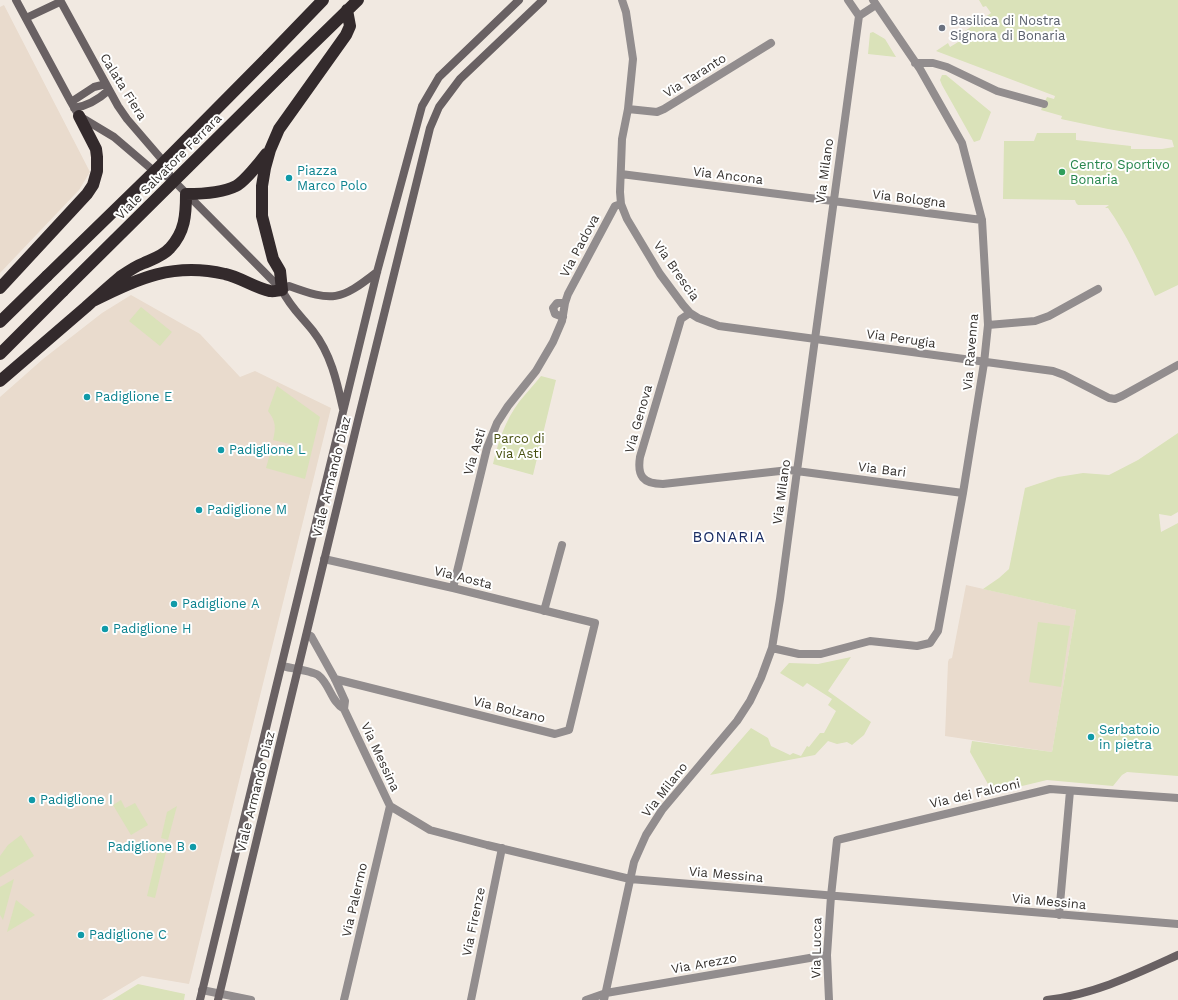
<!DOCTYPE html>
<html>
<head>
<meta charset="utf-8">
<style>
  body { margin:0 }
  canvas { display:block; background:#f1e9e1 }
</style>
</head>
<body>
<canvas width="1178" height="1000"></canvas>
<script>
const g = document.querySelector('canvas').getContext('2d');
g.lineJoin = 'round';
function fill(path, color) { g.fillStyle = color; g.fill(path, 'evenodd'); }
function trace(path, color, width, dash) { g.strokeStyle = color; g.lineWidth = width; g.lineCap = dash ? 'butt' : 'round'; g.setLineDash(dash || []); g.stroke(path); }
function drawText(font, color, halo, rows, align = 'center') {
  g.font = font + ' "Work Sans",sans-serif'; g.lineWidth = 4; g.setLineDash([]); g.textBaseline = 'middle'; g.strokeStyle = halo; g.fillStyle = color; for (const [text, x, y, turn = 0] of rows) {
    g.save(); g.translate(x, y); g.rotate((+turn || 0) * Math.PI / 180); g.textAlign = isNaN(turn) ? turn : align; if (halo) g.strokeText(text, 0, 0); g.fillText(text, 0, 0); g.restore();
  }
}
const built = new Path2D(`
  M4,5L90,172L79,190L0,273V7Z
  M131,295L200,334L240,377L255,371L331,408L189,984L142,976L102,1000H0V397L43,359L102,313Z
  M966,585L1076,610L1052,752L945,736L948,662L949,659L952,658Z`);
const green = new Path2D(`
  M979,0H1178V285L1155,296C1141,266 1127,235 1108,208H1105L1109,205H1078L1076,203L1075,200L1003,199L1004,141H1034L1037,133H1076V140L1131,146V149H1162L1174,147L1172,140L1108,129L1061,119L1062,116L1041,110L1047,97L1054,99L1055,96L936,51L948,43L950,47L968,36L965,31L991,13L986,6L983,7Z
  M873,32L885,39L896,57L868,54L870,33Z
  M942,75H946L991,112L980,140L974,142L942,85L940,80Z
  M141,307L172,332L160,346L129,321Z
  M541,376L556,380L533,475L493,464C498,442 505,421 519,402C526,393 534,385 541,376Z
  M277,386L320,417L305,479L266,468L272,446L288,450L290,444L273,440C276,428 276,421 268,411Z
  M1178,433V512L1171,516L1159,514L1161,532L1178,523V776L1127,772L1122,775L1113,786L1047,780L993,793L970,752L972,741L1052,752L1076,610L983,589L999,578L1009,569L1025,488L1058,477L1083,473L1109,475L1138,460Z
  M1038,622L1070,626L1061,687L1029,682Z
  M851,657L828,691L871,722L864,735L852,745L847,742L837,744L828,741L815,755L710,775L751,728L768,738L771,746L790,755L793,753L801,756L807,746L809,747L820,733H824L836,711L828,705L832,699L807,683L803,687L780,673L789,663L818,664Z
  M121,800L125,808L135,803L148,825L131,835L113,805Z
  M177,806L168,840L161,838L167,812Z
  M21,835L34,856L0,877V856L8,845Z
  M158,850L166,852L155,898L147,896Z
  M14,879L3,920L0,915V887Z
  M16,900L35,915L7,932Z
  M138,984L185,994L184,1000H112Z`);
const street = new Path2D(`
  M622,0L626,12L633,59L628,109L622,139L620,192L621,204L627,219L660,274L683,305L690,313L698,318L719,326L1053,371L1064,375L1109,398L1115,399L1122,396L1178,365
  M848,0L859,16
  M859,16L876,5
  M915,63H933L947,67L997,91L1044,104
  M628,109L657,112L664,109L771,43
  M621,174L982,220
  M690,313L681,319L640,457C637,476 643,484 663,484L789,470L963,493
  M563,317L555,314L553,308L557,303H565
  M988,325L1035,321L1049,316L1098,289
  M324,559L453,588L595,623L569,730L555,734L335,679
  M453,588L487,448L497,423L508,406L536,371L553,342L562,321L565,303L568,294L615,206L621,204
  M544,611L562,545
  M307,634L311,636L335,679L345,701L344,709L390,806L430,830L487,845L630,879L1178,924
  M772,648L799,654H821L870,641L917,646L930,643L938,631L963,493L984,363L988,325L982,220L962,143L920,69L873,0
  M282,666C290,668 312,671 318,675C330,684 331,702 344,709
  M1059,915L1070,791
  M202,990L251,1000
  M344,1000L390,806
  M471,1000L502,848
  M586,1000L606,993L827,955
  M604,1000L634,862L646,835L662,810L737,721L750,701L761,678L772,648L780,599L797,471L859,16
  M829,1000L827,955L831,896L837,840L1050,789L1178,798`);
const secondary = new Path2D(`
  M16,0L71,102L79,116L114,137L155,172L171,178
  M60,0L118,106L127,119L164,162L171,178L282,290C290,307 302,317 313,331C331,354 337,382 343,409
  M26,18L60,2
  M71,102L94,87L106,84
  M74,108C88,106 99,99 109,90
  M282,290L289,286C333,302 340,301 377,272
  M200,1000L377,272L422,106L439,77L519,0
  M218,1000L358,420L430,128L439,107L460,79L543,0
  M1047,1000C1095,994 1134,975 1178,955`);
const highway = new Path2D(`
  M268,57L323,0
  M283,73L358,0
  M0,288L87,194L93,185L97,171V157L96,149L79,116
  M93,301C138,278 174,262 225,274C240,277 255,288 270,291C274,292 278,290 282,290L280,271L273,259L262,216V186L265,168L270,150L279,129L346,35L350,26L347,10
  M0,322L47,276
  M0,354L63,291
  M0,381C29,356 57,332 86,307C97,297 108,287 120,277C127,272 136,266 144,263C153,259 163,256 170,248C185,232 186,215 186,194C201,194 222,193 236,186C244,182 260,162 266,154`);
const highwayBridge = new Path2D(`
  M47,276L159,167L268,57
  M63,291L283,73`);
const markers = [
  [942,28,4,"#6b7280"],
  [1062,172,4,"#2e9e5b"],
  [289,178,4,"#0f9aa8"],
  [87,397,4,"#0f9aa8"],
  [221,450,4,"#0f9aa8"],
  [199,510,4,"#0f9aa8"],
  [174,604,4,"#0f9aa8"],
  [105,629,4,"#0f9aa8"],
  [1091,737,4,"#0f9aa8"],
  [32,800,4,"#0f9aa8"],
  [193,847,4,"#0f9aa8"],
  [81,935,4,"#0f9aa8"]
];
const worshipNames = [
  ["Basilica di Nostra",950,21],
  ["Signora di Bonaria",950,36]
];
const streetNames = [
  ["Via Taranto",695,76,-32],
  ["Calata Fiera",123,87,58],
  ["Viale Salvatore Ferrara",169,167,-45],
  ["Via Milano",825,171,-82],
  ["Via Ancona",728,176,7],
  ["Via Bologna",909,199,7],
  ["Via Padova",580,246,-62],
  ["Via Brescia",676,271,55],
  ["Via Perugia",901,339,8],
  ["Via Ravenna",971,352,-85],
  ["Via Genova",639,419,-74],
  ["Via Asti",475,452,-73],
  ["Via Bari",882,470,7],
  ["Viale Armando Diaz",332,477,-76],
  ["Via Milano",782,492,-82],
  ["Via Aosta",463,578,14],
  ["Via Bolzano",509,710,14],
  ["Via Messina",380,757,65],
  ["Via Milano",665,790,-52],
  ["Viale Armando Diaz",256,792,-76],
  ["Via dei Falconi",975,794,-13],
  ["Via Messina",726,875,5],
  ["Via Palermo",355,900,-77],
  ["Via Messina",1049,902,5],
  ["Via Firenze",474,922,-78],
  ["Via Lucca",817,948,-89],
  ["Via Arezzo",704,964,-10]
];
const leisureNames = [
  ["Centro Sportivo",1070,165],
  ["Bonaria",1070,180]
];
const cultureNames = [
  ["Piazza",297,171],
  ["Marco Polo",297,186],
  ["Padiglione E",95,397],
  ["Padiglione L",229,450],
  ["Padiglione M",207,510],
  ["Padiglione A",182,604],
  ["Padiglione H",113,629],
  ["Serbatoio",1099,730],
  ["in pietra",1099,745],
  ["Padiglione I",40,800],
  ["Padiglione B",185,847,"right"],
  ["Padiglione C",89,935]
];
const parkNames = [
  ["Parco di",519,439],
  ["via Asti",519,454]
];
const quarterNames = [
  ["BONARIA",729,538]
];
fill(built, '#e9dbcd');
fill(green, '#dae2b9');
trace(street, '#928d8e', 8);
trace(secondary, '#696163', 8);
trace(highway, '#332a2c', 12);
trace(highwayBridge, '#332a2c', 12);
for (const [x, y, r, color] of markers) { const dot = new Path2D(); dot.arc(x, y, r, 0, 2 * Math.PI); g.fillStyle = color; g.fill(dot); trace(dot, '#fff', 1.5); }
drawText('13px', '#5b616d', '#fff', worshipNames, 'left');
drawText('13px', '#373330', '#fff', streetNames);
drawText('13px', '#27864d', '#fff', leisureNames, 'left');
drawText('13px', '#0d838f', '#fff', cultureNames, 'left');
drawText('13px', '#485111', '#fff', parkNames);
g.letterSpacing = '1px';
drawText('15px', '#1a2d64', '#fff', quarterNames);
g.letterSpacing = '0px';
</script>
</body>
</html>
